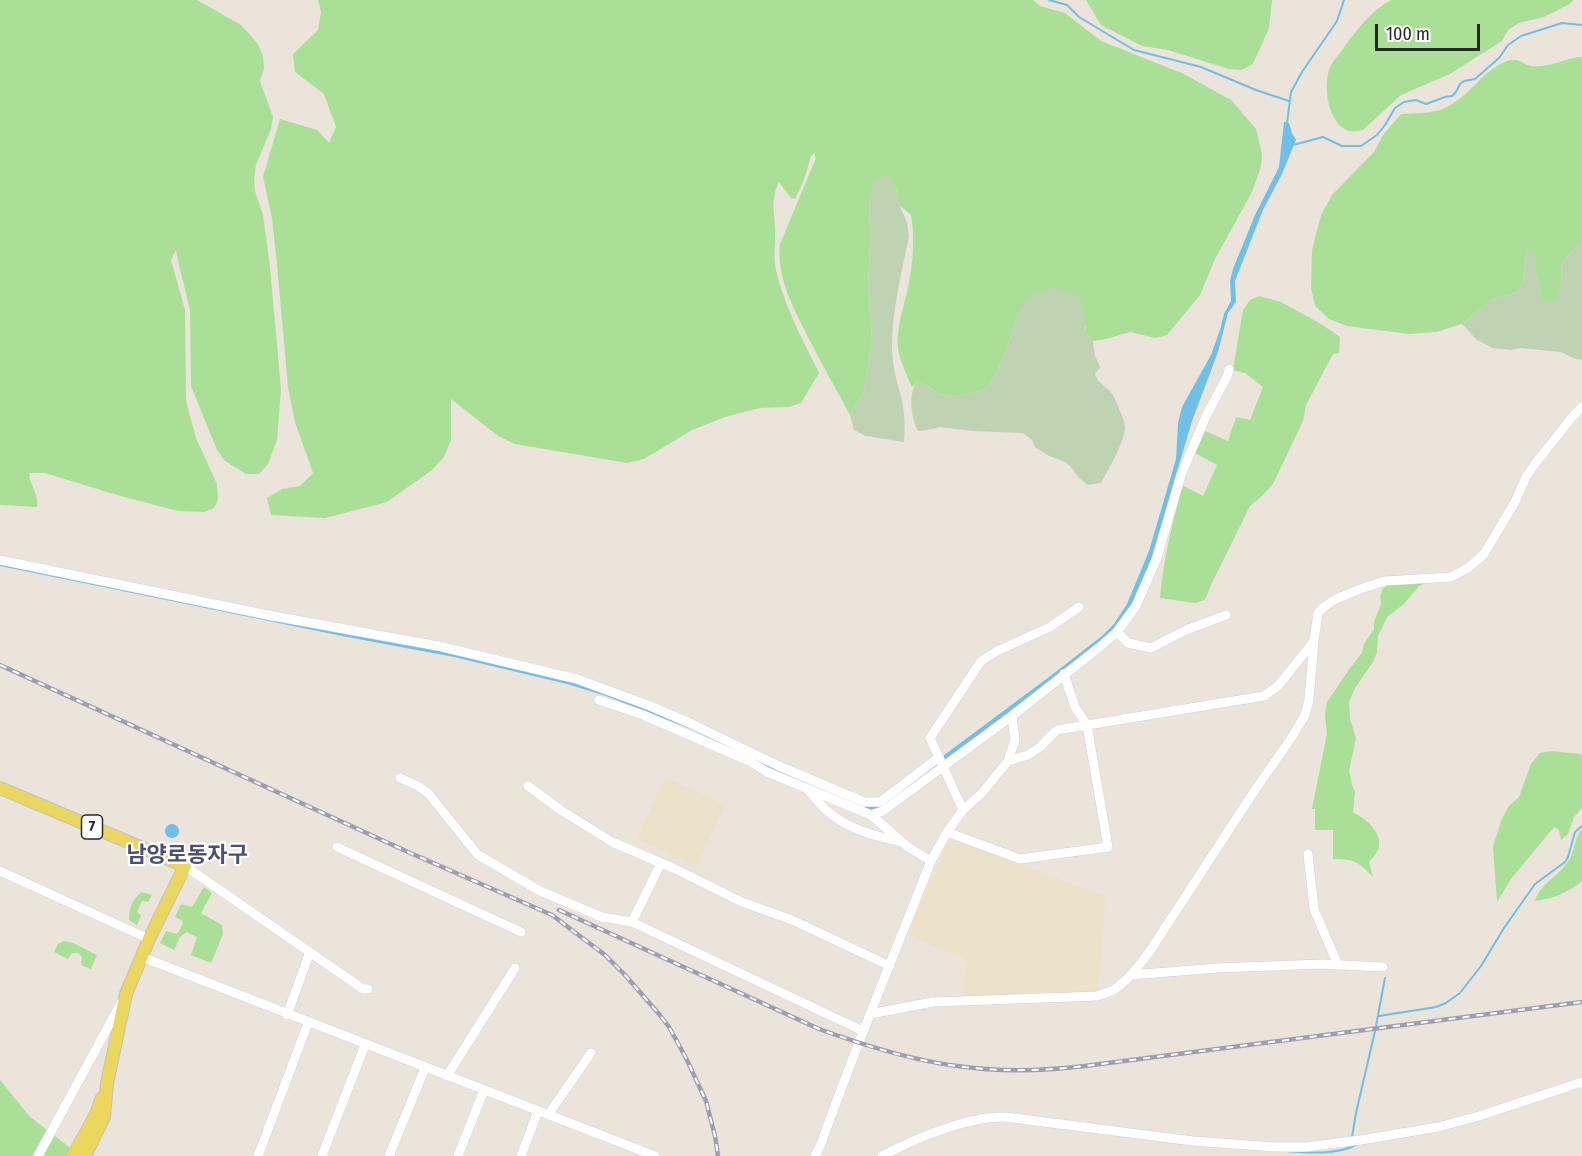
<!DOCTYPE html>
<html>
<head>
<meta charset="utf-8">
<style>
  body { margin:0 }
  #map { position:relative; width:1582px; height:1156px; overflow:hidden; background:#eae4da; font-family:"Fira Sans Condensed",sans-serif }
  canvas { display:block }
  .scale { position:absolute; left:1375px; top:24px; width:105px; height:27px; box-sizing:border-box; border:3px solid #282828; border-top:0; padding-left:8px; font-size:18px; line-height:21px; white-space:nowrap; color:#282828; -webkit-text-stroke:4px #fff; paint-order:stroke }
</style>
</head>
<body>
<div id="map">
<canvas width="1582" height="1156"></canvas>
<div class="scale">100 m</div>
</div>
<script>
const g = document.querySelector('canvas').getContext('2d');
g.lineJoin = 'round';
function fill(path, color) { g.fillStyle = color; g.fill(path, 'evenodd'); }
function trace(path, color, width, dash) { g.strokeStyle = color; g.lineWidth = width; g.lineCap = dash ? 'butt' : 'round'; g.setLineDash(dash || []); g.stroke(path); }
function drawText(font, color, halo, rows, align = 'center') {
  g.font = font + ' "Fira Sans Condensed","Noto Sans KR",sans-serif'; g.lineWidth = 4.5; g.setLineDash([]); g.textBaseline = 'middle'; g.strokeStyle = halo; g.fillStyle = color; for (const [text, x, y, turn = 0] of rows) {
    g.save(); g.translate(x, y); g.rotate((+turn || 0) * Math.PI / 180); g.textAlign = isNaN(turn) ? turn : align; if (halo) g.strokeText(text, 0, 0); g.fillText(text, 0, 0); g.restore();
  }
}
const education = new Path2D(`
  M665,777L725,805L697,866L637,839Z
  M950,838L1052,876L1106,897L1098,991L1092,994L971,997L966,996L964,991L966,959L921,941L908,931Z`);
const green = new Path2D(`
  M0,0H197L241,25L258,44L263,56L264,69L260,81L273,117L271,129L256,165L254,178L255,191L263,215L270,267L281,389L277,440L268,464L259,474H246L225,461L217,450L191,386L190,310L178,261L176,250L171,260L185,310L186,401L196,438L217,484L218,500L214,508L204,512L178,511L117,495L45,473H29C30,487 39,493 37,507L0,505Z
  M318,0H1033L1040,6L1065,13L1101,41L1184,74L1231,100L1256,129L1262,154L1261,167L1252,192L1215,259L1200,295L1167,335L1155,338L1130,332L1106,339L1093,341L1086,334V326L1018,313L1006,351L997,371L991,383L981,391L956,396L939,394L926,385L917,382L912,387C907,375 900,362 898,348C896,328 904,307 908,288C913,264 915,239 911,215L900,206L896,188L870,198L869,216L871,229L868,284L872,340L864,391L850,415C837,391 823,366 810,341C795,311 776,278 780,244L816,158L814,153L811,156L804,180L795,199L791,198L779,182C771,197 774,212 775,228C776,242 773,256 776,270C784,306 803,340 819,373L801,403L789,407L760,408L725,417L692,430L644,459L627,463L515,444L498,436L451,399V440L444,457L432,470L387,502L325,518L271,515L267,498L282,489L300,486L313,473L295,422L288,387L277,265L272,218L263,177L280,119L317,130L329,143L336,127L324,94L295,72L293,54L318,30L321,12Z
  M1086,0H1272L1269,28L1253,64L1242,70L1229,69L1168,50L1142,46L1101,25Z
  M1391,0H1574L1568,5L1544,17L1519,23L1508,30L1502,41L1450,74L1401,95L1363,130C1359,131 1353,132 1349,131C1327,124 1322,83 1331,65C1335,58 1341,52 1345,46C1358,28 1371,11 1391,0Z
  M1578,57H1582V244L1580,242L1562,262L1561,281L1557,302H1542L1537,277L1527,247L1523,280L1519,292L1493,299L1462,324L1436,332L1409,334L1347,326L1329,319L1315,306L1311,288L1312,250L1321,215L1332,195L1374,152L1383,135L1401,114C1416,113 1434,114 1447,107C1471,95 1484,68 1510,60C1519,58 1524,65 1532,66C1546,68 1564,60 1578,57Z
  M1259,296L1281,302L1321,324L1340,337L1339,353L1333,354L1306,405L1303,421L1273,484L1262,496L1250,506L1211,585L1205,600L1195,603L1160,598C1163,559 1173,523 1182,485L1203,496L1217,465L1195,453L1205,431L1228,441L1236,417L1250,420L1263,387L1245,373L1233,370L1243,310L1250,300Z
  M1428,582L1419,586L1404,604L1387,617L1378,636L1377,652L1373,662L1355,688L1349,702L1350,719L1356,738L1349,771L1352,785L1355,792L1353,812C1366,819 1384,833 1378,850C1376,854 1372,858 1369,862L1373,877C1360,863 1353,858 1333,859V830H1315V809H1312L1327,734L1325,715L1327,702L1350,668L1362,653L1364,644L1374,629V622L1381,604L1380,596L1383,588L1392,584Z
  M1552,751L1580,754L1582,756V808L1574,817L1568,834L1561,840L1559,830L1554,827L1511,879L1497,902L1493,847L1501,821L1509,806L1519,797L1531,764L1540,753Z
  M1582,829V881C1568,893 1552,899 1535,901C1541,882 1559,877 1569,860C1575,850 1574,838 1582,829Z
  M204,887L212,893L201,913L222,925L223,934L211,963L191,955L197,937L186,932L180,937L174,950L160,943L166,931L177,934L181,928L183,921L175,917L181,904L192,907Z
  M142,892L152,895L148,902L142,901L137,912L141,915L137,925L129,920C129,909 132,898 142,892Z
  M64,941L73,943L97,955L91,969L81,965L82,957L78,953H72L68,959L54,952L58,944Z
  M0,1080L30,1117L81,1156H0Z`);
const cemetery = new Path2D(`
  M887,175L896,188L900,206L907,223L909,236C902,272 892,309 892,346C892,365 897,383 902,400C905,414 905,428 904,442L866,436L854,430L850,415L864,391L872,340L868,284L871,229L869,216L870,198L875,179Z
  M1580,242L1582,244V360L1573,358L1561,352L1519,348L1511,350L1493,348L1477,340L1462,324L1493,299L1519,292L1523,280L1527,246L1535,251L1537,277L1542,301L1556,302L1561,281L1562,262Z
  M1054,288L1076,294L1084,308L1086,334L1093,341L1095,356L1100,367L1095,374C1098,384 1108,387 1113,395C1116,401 1124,419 1125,426C1126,440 1108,470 1101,483L1088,485L1079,478L1071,467L1065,462L1047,455L1035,447L1032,440L1023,433L972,431L940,427L927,430L918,431C911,418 908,393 917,382L926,385L939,394L956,396L981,391L991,383L997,371L1006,351L1018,313L1034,293Z`);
const water = new Path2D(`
  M1284,122L1289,123L1292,133L1296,140L1282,174L1263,210L1235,281L1236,302L1228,313L1218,352L1192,421L1150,563L1132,604L1117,625L1102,641L889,803L877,810H871L778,772L691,729L606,696L567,684L454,657L342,636L0,566V562L481,659L524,671L568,680L645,707L865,804L900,788L1049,677L1102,636L1114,624L1127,604L1149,551L1176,459L1178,423L1182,407L1211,355L1220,330L1224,314L1231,301L1230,281L1233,269L1255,215L1279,167Z
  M165 831a7 7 0 1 1 14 0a7 7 0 1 1-14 0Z`);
const stream = new Path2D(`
  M1049,0L1067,5L1079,17L1134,50L1201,67L1256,90L1289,101
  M1287,123L1291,92L1302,72L1337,21L1344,0
  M1293,145L1323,137L1342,146H1361L1377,135L1385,125L1395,108L1404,102L1416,100L1426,104L1445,97L1452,96L1456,92L1460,84L1464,81L1475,79L1499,58L1508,45L1521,36L1562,23L1582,25
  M1379,1016L1436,1007L1446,1003L1460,993L1481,966L1504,928L1535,884L1565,862L1568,857L1575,832L1582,826
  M1376,1026L1385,978
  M1352,1137L1356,1113L1375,1031
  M1286,1151C1309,1153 1336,1155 1356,1145`);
const minor = new Path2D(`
  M0,560L268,615L438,646L577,679L648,705L692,724L779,766L864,802H880L939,757
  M1117,632L1128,643L1151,648L1186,630L1226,615
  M599,700L643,715L747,760L767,772L871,815L908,847L931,861C894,955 855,1048 821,1144L815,1156
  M1008,761L1015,740L1012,716L1100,647L1117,632L1136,606L1157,558L1181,475L1207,414L1227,377L1229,369
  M400,778L418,786L428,793L478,855L540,891L602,917L632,922L863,1031
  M528,786L562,811L612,842L673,868L742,902L792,920L890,966
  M809,791C815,797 819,803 825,809C846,829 875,836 902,842
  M963,810L930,738L981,661L997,651L1050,627L1079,607
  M871,815L883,811L1012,716
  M947,832L1020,859L1108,847L1087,725L1075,707L1064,674
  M337,847L521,932
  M1308,854L1314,909L1338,965
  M931,861L947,832L963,810L982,793L1008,761L1028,755L1040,747L1057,730L1264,696L1278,686L1314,641
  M185,866L363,989H368
  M0,871L149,939
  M632,922L661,863
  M142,957L655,1156
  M1131,975L1217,968L1322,964L1383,967
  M870,1014L933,1002L1097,996L1114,990L1127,979L1137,968L1150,951L1253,793L1292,737L1305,715L1309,700L1314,641L1318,613L1325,606L1336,599L1363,588L1385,581L1451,577L1468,568L1484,554L1515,502L1526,477L1535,464L1573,416L1582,407
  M287,1015L310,952
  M447,1076L515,968
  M548,1115L591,1053
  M38,1156L121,1003
  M258,1156L308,1023
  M322,1156L365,1045
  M389,1156L425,1068
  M458,1156L484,1090
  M521,1156L538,1111
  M882,1156C914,1139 968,1116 1005,1117L1193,1141L1275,1147H1306L1361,1140L1438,1127L1479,1116L1582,1082`);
const major = new Path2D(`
  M0,788L185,866L149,939L126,994L107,1083L104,1117L85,1156
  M73,1156L96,1114L102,1098`);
const rail = new Path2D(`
  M0,665L408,852L552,915L605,955L625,975L659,1014L669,1027L686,1058L706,1101L715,1136L718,1156
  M559,910L819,1029C863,1045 910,1060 957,1066C999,1072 1043,1071 1085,1066L1582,1002`);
const shields = [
  [92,827,21]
];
const shieldNames = [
  ["7",92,827]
];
const districtNames = [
  ["남양로동자구",187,856]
];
fill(education, '#ebe3c9');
fill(green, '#aadf98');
fill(cemetery, '#bfd3b2');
fill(water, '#70bfe9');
trace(stream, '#70bfe9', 2);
trace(minor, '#cfd1e1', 10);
trace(major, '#c3c3c3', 14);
trace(minor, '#fff', 9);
trace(major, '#ebd65e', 12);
trace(rail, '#9d9eb2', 4.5);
trace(rail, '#fff', 2, [7]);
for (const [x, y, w] of shields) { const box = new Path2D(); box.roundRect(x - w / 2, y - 12, w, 24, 4.5); g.fillStyle = '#fff'; g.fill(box); trace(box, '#282828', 1.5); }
drawText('bold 15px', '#282828', null, shieldNames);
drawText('bold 22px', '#4a4f76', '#fff', districtNames);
</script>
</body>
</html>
